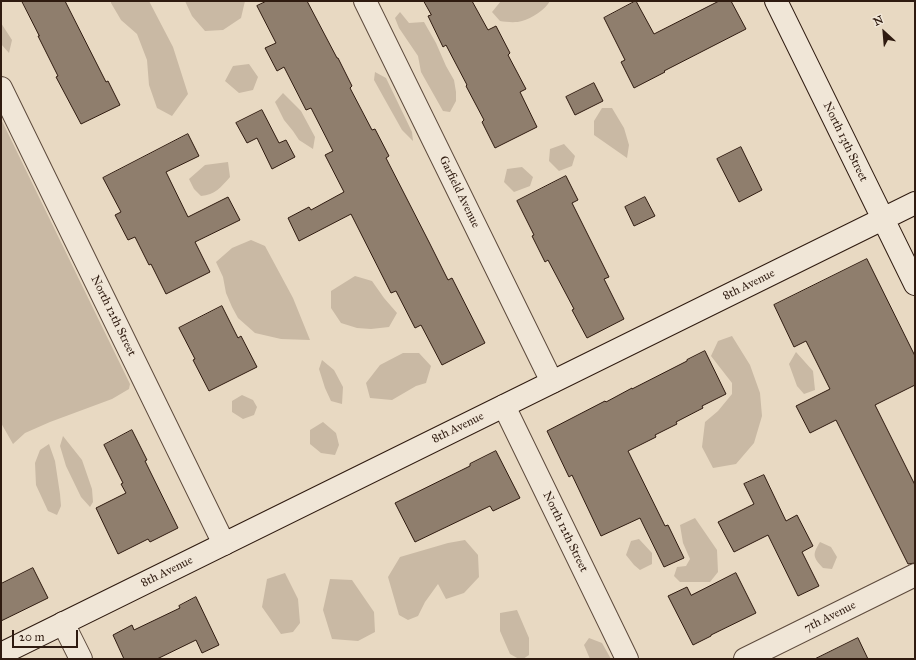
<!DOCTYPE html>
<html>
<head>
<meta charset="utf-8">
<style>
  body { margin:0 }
  #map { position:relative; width:916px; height:660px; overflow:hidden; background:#e8d9c2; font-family:"IM FELL Great Primer",serif }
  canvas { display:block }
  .frame { position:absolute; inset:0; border:2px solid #2f1b10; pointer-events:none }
  .north { position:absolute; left:864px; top:12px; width:40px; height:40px; -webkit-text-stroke:3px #f0e6d7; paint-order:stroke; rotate:334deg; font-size:11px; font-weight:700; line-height:16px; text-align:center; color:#2f1b10 }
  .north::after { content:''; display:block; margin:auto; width:14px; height:18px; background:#2f1b10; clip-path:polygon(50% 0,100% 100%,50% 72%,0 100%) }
  .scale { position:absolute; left:12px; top:630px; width:66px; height:18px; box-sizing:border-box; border:2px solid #2f1b10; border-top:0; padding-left:5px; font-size:12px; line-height:14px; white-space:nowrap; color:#2f1b10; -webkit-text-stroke:3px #f0e6d7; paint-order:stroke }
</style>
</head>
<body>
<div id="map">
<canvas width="916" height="660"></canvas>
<div class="frame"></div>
<div class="north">N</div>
<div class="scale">20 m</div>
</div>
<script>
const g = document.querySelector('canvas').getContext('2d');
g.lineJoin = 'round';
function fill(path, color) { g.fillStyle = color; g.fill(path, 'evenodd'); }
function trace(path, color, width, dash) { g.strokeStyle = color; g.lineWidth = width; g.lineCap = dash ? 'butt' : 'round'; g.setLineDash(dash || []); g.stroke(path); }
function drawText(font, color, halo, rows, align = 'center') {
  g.font = font + ' "IM FELL Great Primer",serif'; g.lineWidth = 3; g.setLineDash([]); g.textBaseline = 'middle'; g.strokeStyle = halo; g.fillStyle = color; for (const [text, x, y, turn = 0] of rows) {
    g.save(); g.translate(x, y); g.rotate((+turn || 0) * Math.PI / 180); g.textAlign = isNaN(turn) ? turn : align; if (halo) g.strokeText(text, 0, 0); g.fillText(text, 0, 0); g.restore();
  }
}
const green = new Path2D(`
  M111,1H149L173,47L188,94L172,116L157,108L149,85L147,60L137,34L121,20L111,3Z
  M185,1H245L241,18L223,30L205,31L192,16Z
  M501,1H550C545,10 532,18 522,21C516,23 506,22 500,21L492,12Z
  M400,12L409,23L424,22L436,43L446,66L454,80L456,92V101L450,112L443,111L421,72L418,56L399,28L395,18Z
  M1,23L12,40L9,53L1,44Z
  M249,64L258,77L253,90L239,93L225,81L233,66Z
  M375,72L386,78L412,132L413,141L402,130L384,98L374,80Z
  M283,93L301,111L315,137L313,149L299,140L293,131L284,120L275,102Z
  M602,108H612L624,128L629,145L627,158L594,135V121Z
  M1,119L130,384L129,389L112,399L50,422L25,433L13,444L1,423Z
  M564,144L575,156L572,166L559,171L549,161L550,149Z
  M228,162L230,177C221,187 215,195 201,196L194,189L189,179L205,165Z
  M522,167L533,177L530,186L514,192L504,182L507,169Z
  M251,240L265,246L293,298L310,340L281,339L255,333L238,318L232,307L226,293L223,277L216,262L232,248Z
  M355,276L372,281L384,298L397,313L389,327L371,329L357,328L341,323L331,308V291Z
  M732,336L750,365L760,393L762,416L754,443L736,464L713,468L702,447L705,422L718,411L732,394V383L711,356L718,341Z
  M796,352L813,371L815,390L804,394L797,386L789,364Z
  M403,353H419L431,366L426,383L416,386L392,400L370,398L366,383L380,365Z
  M322,360L334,370L343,387L342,404L331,401L325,388L319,369Z
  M242,395L253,400L257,407L254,415L243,419L232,412V401Z
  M323,422L336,433L339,445L335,455L321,453L310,444V430Z
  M63,436L82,460L92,489L93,502L90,507L81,497L66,466L60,446Z
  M49,444L55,461L60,494L61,506L57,515L48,511L36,485L35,463L40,450Z
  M695,518L717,550L718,572L710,582H680L674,576L677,567L686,566L690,559L683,543L680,525Z
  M639,539L652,553V564L640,570L634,565L626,555L631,541Z
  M465,540L478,555L479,577L464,593L446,599L438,584L425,602L418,616L408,620L399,615L388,577L400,557L448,543Z
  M820,542L831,547L837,557L832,569L823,568C813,557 812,555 820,542Z
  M285,573L298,599L300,623L293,632L281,634L262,607L267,579Z
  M330,579L352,580L374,612L375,632L358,641L332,639L323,610Z
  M517,610L529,638V655L523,659H519L510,654L500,631V613Z
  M589,638L602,643L611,659H590L584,645Z`);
const building = new Path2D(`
  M22,1H65L106,82L108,81L120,105L81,124L56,77L58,76L38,36H39Z
  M267,1H307L337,58H338L352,86L350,88L372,130L375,129L389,156L386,158L429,242L448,280L452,278L485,343L442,365L421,325L415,328L396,291L391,293L351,214L299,241L288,218L309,207L311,210L344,192L325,155L333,151L311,108L306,110L284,67L277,71L265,48L276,43L257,6Z
  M424,1H472L488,30L496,26L510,53L508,55L526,89L520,92L537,127L495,148L482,122L484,120L466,86L467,85L446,45L443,47L428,16L431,15Z
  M636,1L654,34L719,1H731L746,29L664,71L665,72L634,88L621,62L625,60L604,18Z
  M594,83L603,101L575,115L566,97Z
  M262,110L279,143L286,140L295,157L272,169L257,138L247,143L236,123Z
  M188,134L199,156L166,172L188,217L228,197L240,220L195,242L210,272L166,294L151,264L149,265L135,237L128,240L115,215L121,212L103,178Z
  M741,147L762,190L739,202L717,159Z
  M566,176L578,200L572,203L609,277L604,279L624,319L587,338L572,310L574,309L548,260L545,262L532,236L534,235L517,201Z
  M645,197L655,216L634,226L625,207Z
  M867,259L915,356V385L875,405L915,485V563L908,564L836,420L810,433L796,406L830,389L806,341L794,347L774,305Z
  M222,306L238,338L241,336L257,367L209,391L193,360L195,359L179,328Z
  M705,351L726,394L702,406L703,408L676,422L677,424L655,435L656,437L628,451L665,526L668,525L684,558L664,567L640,518L601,536L572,475L569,477L547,431L605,401L606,402L632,388V389L687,361V360Z
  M132,430L147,460L145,461L178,528L150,542L148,539L118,554L96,508L126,493L121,484L123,483L104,445Z
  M496,451L520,498L493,511L490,506L415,542L395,503L470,466V464Z
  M764,475L786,521L797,515L813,546L802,552L819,586L798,596L768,535L734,552L718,522L754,504L744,484Z
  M33,568L48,598L1,621V584Z
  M736,573L756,613L711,635V636L693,645L668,596L687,587L691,595Z
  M196,597L219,645L202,653L196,640L157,659H124L113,635L132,625L134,630L180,608L179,606Z
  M858,638L868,659H815Z`);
const street = new Path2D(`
  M365,1L552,382
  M1,88L224,544
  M504,406L627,659
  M63,623L81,659
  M745,659L915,575`);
const secondary = new Path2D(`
  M776,1L915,284
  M1,654L915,203`);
const streetNames = [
  ["North 13th Street",845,142,64],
  ["Garfield Avenue",459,192,64],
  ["8th Avenue",749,285,-26],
  ["North 12th Street",113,316,64],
  ["8th Avenue",458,428,-26],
  ["North 12th Street",565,532,64],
  ["8th Avenue",167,572,-26],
  ["7th Avenue",830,617,-26]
];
fill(green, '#c9b9a4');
fill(building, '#8f7e6d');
trace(building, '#2f1b10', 1);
trace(street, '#5d4a3c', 24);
trace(secondary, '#2f1b10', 24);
trace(street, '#f0e6d7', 22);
trace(secondary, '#f0e6d7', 22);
drawText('12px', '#2f1b10', '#f0e6d7', streetNames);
</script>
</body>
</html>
